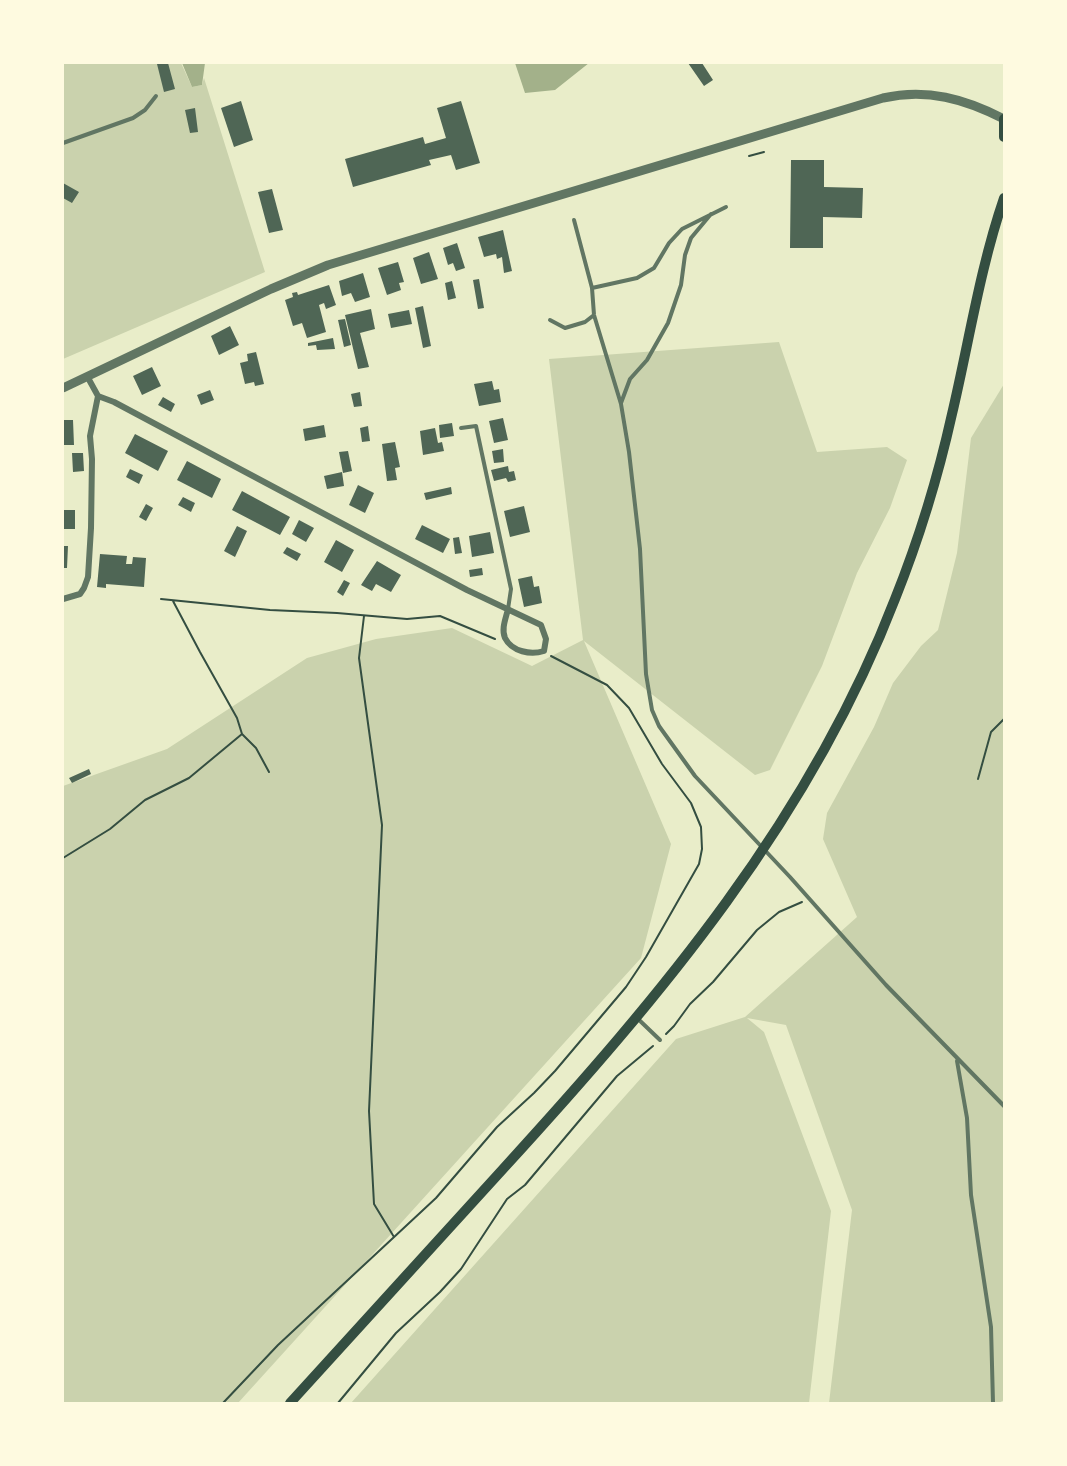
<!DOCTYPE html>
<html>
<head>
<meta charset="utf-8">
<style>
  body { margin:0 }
  #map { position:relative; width:1067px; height:1466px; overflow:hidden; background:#e9edc9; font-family:"Fira Sans Condensed",sans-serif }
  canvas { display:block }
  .frame { position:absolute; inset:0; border:64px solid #fefae0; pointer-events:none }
</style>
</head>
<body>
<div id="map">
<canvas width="1067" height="1466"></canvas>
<div class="frame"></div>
</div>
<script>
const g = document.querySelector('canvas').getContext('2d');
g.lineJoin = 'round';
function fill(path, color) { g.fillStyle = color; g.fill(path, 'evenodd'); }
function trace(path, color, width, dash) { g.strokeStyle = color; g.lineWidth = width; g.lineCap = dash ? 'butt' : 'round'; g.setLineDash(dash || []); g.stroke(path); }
const green = new Path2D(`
  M63,63H181L192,87L202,85L204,78L265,272L63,359Z
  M779,342L817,452L887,447L907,460L890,508L857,573L822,666L770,770L755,775L584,641L671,844L641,958L238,1403H63V786L167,749L307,658L376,639L452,628L532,666L583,640L549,359Z
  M1004,384V1400L999,1403H829L852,1210L786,1025L747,1018L764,1032L831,1211L809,1403H351L676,1039L745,1017L857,917L823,839L827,813L874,727L893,683L921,646L938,630L957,553L971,438Z`);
const water = new Path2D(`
  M182,63H205L202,85L192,87Z
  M515,63H589L555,90L525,93Z`);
const building = new Path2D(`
  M168,63L175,89L164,92L157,64Z
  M688,63H702L713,80L704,86Z
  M241,101L253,140L234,147L221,108Z
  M461,101L480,163L456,170L451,155L429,160L431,165L353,187L345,159L423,137L425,144L446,138L437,108Z
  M195,108L198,132L190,133L185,110Z
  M791,160H824V187L863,188L862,218L823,217V248H790Z
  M63,183L79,192L72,203L63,198Z
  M272,189L283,230L269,233L258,192Z
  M503,230L512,271L504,273L502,257L497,259L496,254L484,257L478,237Z
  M457,243L465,268L456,271L453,263L448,265L443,248Z
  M429,252L438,279L421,284L413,258Z
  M398,262L404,282L399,283L401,290L387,295L378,268Z
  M363,273L370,297L355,302L351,293L342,296L339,281Z
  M479,279L484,308L478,309L473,280Z
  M452,281L456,298L448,300L445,283Z
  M329,285L336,305L326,309L324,303L319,305L326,332L307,338L302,323L293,326L285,300L293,297L292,293L297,292L298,295Z
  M423,306L431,346L423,348L415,308Z
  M371,309L375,329L360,333L369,367L358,369L345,315Z
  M409,310L412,324L391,328L388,314Z
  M345,319L351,345L344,347L338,320Z
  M230,326L239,345L219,355L211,336Z
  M333,338L335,349L317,350L316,345L308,346V343Z
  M256,352L264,384L255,386L254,382L245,384L240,363L248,361L247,354Z
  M152,367L161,386L142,395L133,376Z
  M492,381L494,390L499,389L501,402L479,406L474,384Z
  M210,390L214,400L201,405L197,395Z
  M360,392L362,406L354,407L351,394Z
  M163,397L175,404L171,412L158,405Z
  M503,418L508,440L494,443L489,421Z
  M63,420H73L74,445H63Z
  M452,423L454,436L440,438L439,425Z
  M324,425L326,437L305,441L303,429Z
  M368,426L370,441L362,442L360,428Z
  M435,428L438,443L442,442L444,451L423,455L420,431Z
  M135,434L168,451L158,471L125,453Z
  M395,442L400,467L395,468L397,480L387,481L382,444Z
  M503,449L504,462L494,463L492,451Z
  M348,451L352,471L343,473L339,452Z
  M72,453H83L84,471L73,472Z
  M187,461L221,479L212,498L177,480Z
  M508,466L509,472L514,471L516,480L508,482L506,478L494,481L491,470Z
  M130,469L143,475L139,484L126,477Z
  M342,472L344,486L327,489L324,476Z
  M358,485L374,493L365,513L349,505Z
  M451,487L452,494L426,500L424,493Z
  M242,491L290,517L280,535L232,510Z
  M183,497L195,503L191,512L178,505Z
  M146,504L153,508L146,521L139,517Z
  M524,506L530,532L510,537L504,511Z
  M63,510H75V529H63Z
  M299,520L314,528L306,542L292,534Z
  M422,525L450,539L443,553L415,539Z
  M237,526L247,531L235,557L224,551Z
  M490,532L494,553L472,557L469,536Z
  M459,537L462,553L455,554L453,538Z
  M336,540L354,550L342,572L324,562Z
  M63,546H68L67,568H63Z
  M287,547L301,554L297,561L283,553Z
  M100,554L127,556L126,564H132L133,557L146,558L144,587L106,584V588L97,587Z
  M377,561L401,575L391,592L376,584L372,591L361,585Z
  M482,568L483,575L470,577L469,570Z
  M532,576L534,587L539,586L542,603L524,607L518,579Z
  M344,580L350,583L343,596L337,592Z
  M89,769L91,774L72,783L69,778Z`);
const path = new Path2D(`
  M749,156L764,152
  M161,599L270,610L337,613L407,619L440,616L495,639
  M173,601L200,652L237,718L242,734
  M364,616L359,658L382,825L369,1111L374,1204L394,1237
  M978,779L991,732L1004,719
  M63,858L110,829L145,800L189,778L242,734L256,748L269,772
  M666,1034L674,1026L690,1004L713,982L757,930L779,912L802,902
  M223,1403L278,1345L436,1198L497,1127L534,1093L555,1071L626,987L646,957L699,864L702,849L701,827L691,803L662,764L629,708L607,685L551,656
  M338,1403L396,1333L440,1292L461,1269L507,1199L525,1185L617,1076L653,1046`);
const service = new Path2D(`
  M63,143L133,118L145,110L156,96
  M574,220L592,288L594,315L621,404L629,452L640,549L646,674L652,710L659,726L695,776L790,877L886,985L1004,1106
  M592,288L637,278L654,268L669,243L682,229L726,207
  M550,320L565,328L585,322L594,315
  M621,403L630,379L647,360L668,323L681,285L685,255L691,238L711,214
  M461,428L476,426L511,589L508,609
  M637,1018L660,1040
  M957,1061L967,1118L971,1195L991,1327L993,1403`);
const minor = new Path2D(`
  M87,376L98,396L114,402L467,590L541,625L546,639L544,651C531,655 512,652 505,638C501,629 506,618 508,609
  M63,599L80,594L84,588L88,577L91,528L92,459L90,436L98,396`);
const tertiary = new Path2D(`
  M63,388L271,289L328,265L883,98C927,88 965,99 1004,119`);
const secondary = new Path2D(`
  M1004,119V137
  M290,1403C361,1325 432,1247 503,1169C661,996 810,820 895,599C919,539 938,477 952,414C969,342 980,268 1004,198`);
fill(green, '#cad2ad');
fill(water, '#a3b18a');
fill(building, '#4f6655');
trace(path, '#344e41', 2);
trace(service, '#617663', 4);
trace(minor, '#617663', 6);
trace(tertiary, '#617663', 9);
trace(secondary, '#344e41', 10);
</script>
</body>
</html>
